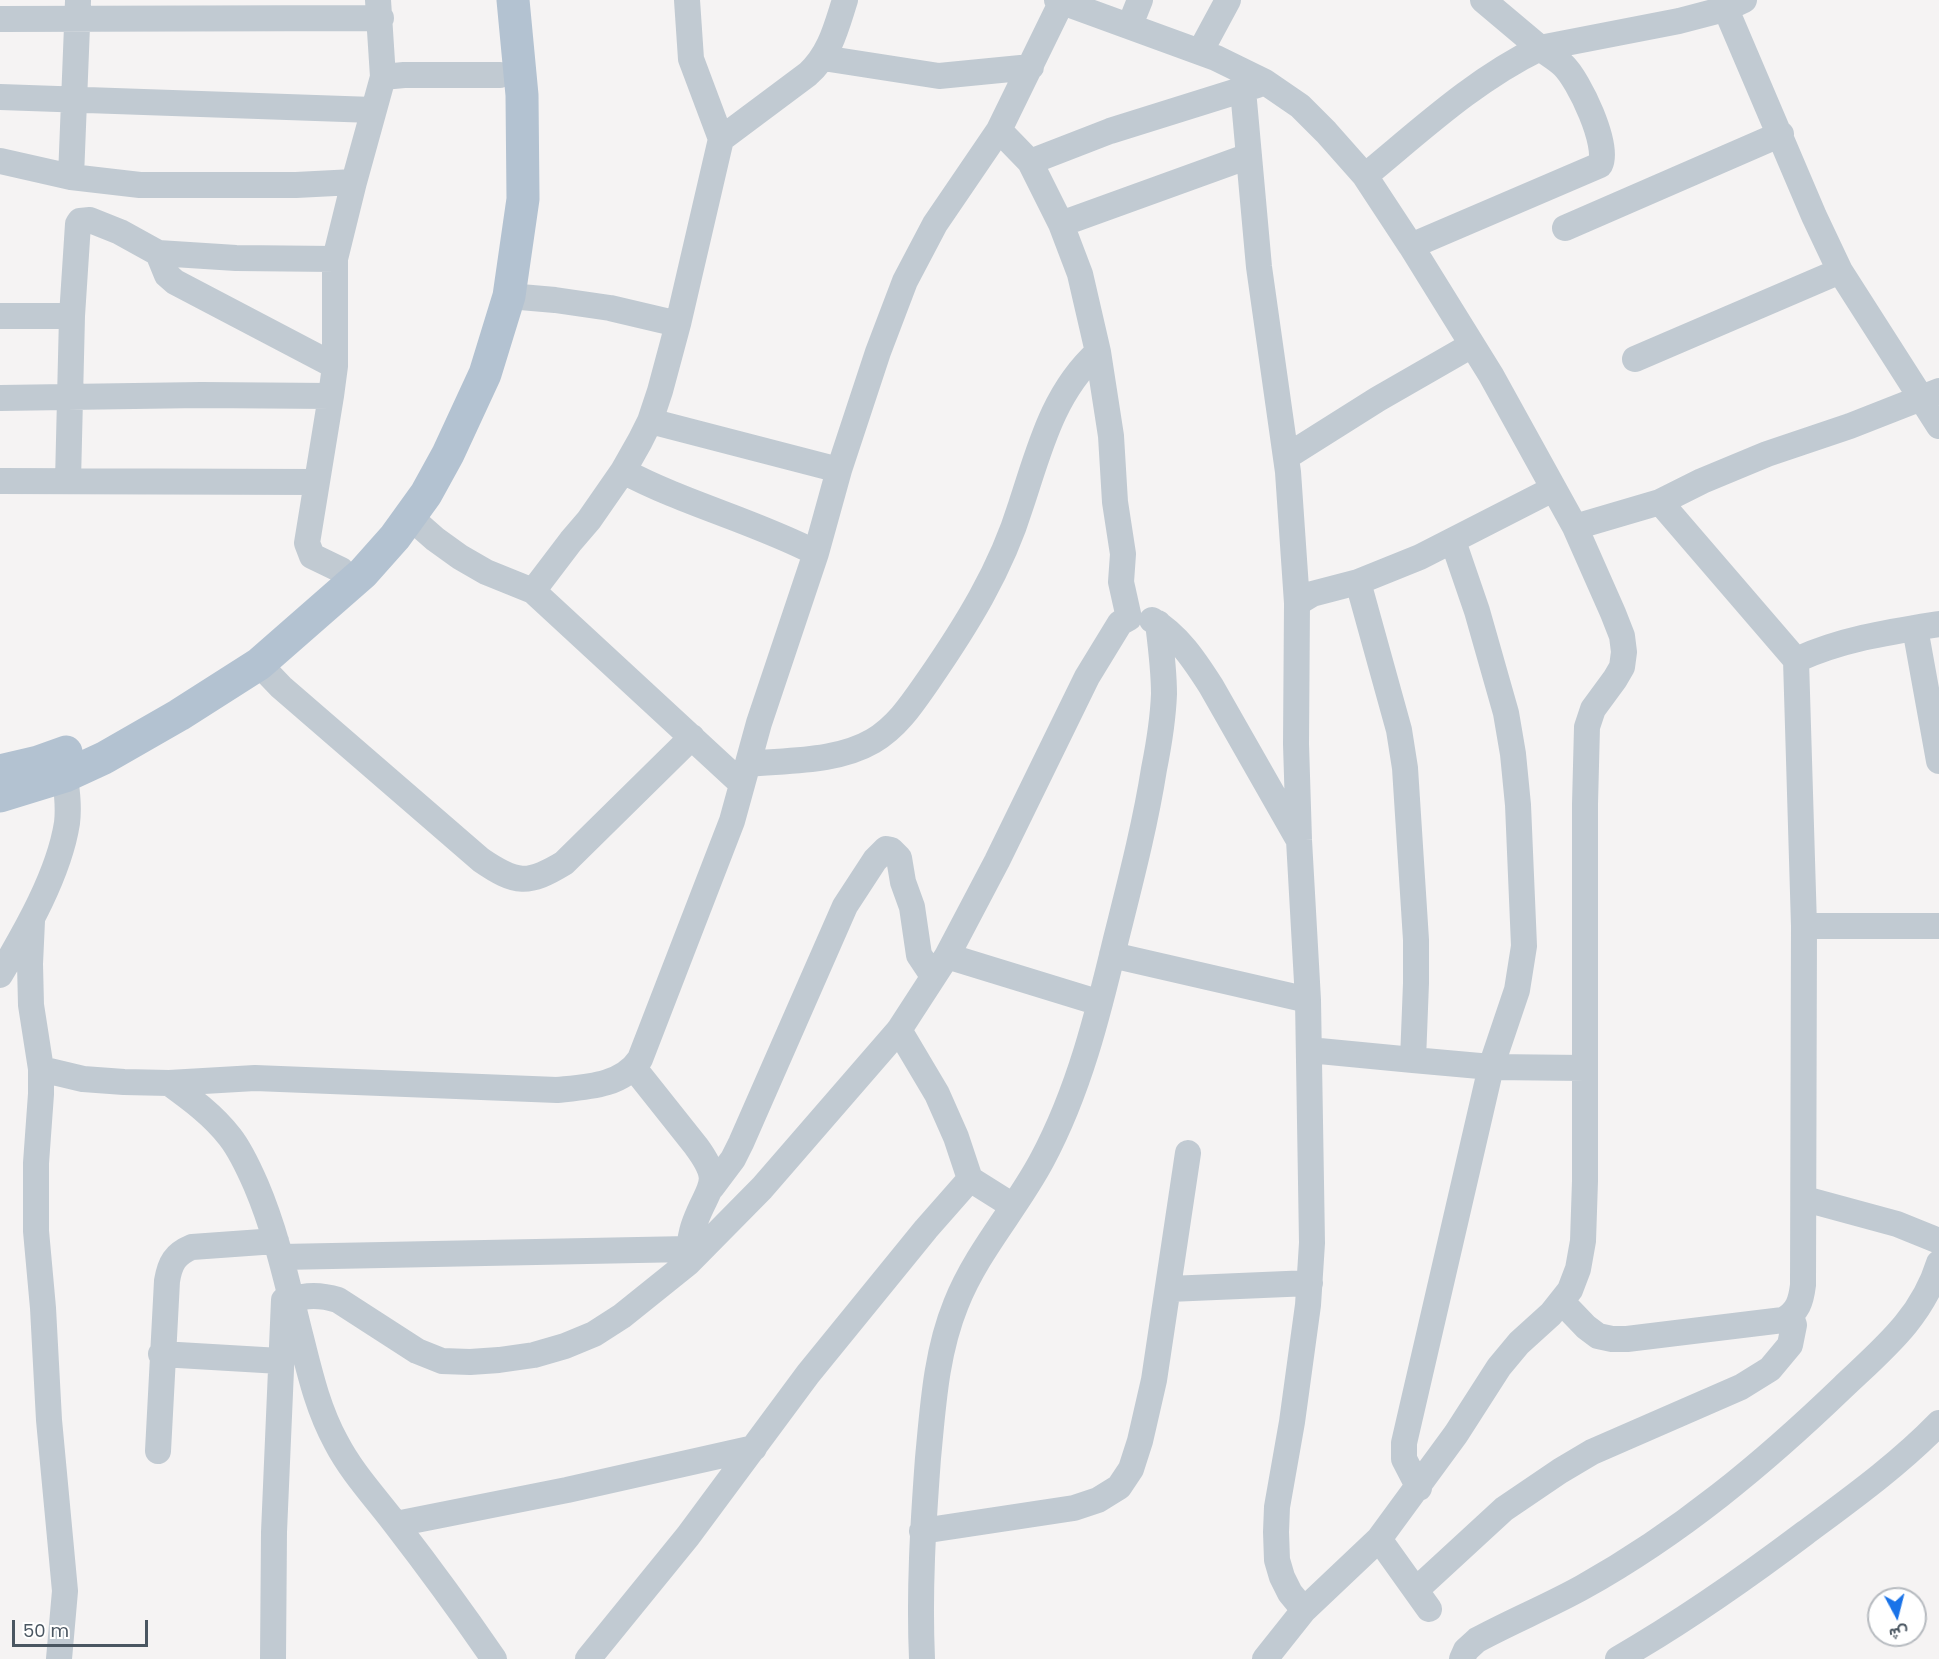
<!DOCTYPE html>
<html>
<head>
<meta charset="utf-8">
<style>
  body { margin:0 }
  #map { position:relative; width:1939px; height:1659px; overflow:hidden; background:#f5f3f3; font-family:Poppins,Vazirmatn,sans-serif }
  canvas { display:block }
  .north { position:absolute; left:1867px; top:1587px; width:60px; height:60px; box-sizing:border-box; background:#fff; border:2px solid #b7bbc0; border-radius:50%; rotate:173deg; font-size:16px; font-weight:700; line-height:24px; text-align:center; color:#4a5661 }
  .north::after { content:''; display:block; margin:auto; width:21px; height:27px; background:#1a73e8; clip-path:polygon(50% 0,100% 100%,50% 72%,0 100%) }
  .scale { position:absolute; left:12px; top:1620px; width:136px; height:27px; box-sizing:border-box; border:3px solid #4a5661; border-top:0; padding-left:8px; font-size:18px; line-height:21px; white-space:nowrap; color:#4a5661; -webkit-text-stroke:4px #fff; paint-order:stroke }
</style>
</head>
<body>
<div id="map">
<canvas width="1939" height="1659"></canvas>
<div class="north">ش</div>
<div class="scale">50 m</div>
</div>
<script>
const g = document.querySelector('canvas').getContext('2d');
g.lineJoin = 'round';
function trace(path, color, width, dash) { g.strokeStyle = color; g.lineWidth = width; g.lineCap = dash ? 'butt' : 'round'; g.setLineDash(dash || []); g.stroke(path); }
const minor = new Path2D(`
  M378,0L383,77L404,75H500
  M1057,0L1216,58L1265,82L1300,106L1326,132L1365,176L1411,246L1491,375L1575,527L1613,613L1622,636L1624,652L1622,667L1615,679L1593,709L1587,727L1585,804V1181L1583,1241L1578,1269L1570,1290L1551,1314L1519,1343L1499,1367L1456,1434L1379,1539L1304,1610L1265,1659
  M1483,0L1540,48L1679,21L1725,9L1744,0
  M1722,0L1814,216L1840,271L1939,426
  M0,19L381,18
  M1130,25L1140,0
  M1200,52L1228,0
  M823,58L939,76L1031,67
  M1243,90L1259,267L1288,472L1297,603L1296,744L1299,840L1308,1000L1312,1243L1308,1305L1292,1422L1277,1507L1276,1532L1277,1560L1282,1577L1290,1593L1304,1610
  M0,97L373,110
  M721,139L808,74C830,54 836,28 845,0
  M0,161L71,177L140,185H296L354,182L383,77
  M1030,162L1110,131L1257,85
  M1365,176C1421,130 1474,80 1540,48C1548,54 1557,59 1563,65C1579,80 1610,146 1600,165L1411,246
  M71,177L78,1
  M1061,224L1249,156
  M1565,228L1781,134
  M158,253L167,275L175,282L335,366
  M509,296L555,300L610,308L678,324
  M0,316H72
  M1635,359L1840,271
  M331,396L335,366V259L354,182
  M0,398L201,395L331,396L307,543L312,556L341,570
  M650,421L839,470
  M1286,457L1378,399L1472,345
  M623,471C685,504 754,521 816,553
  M0,481L316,482
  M68,481L72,316L78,224L80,221L90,220L120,232L158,253L236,258L335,259
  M410,517L435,539L460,557L486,572L533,591L742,784
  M1575,527L1660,502L1702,481L1767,454L1850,426L1939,391
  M1358,582L1399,730L1405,768L1416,940V983L1413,1060L1491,1067L1585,1068
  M533,591L571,541L589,520L623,471L640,441L650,421L660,391L678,324L721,139L691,59L687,0
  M1297,603L1312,594L1358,582L1420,557L1553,489
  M1152,620C1178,635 1195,661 1211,686L1297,837
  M1915,628L1939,761
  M1796,660C1842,639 1889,632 1939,624
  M259,664L281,687L481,860C516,884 528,885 564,863L692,737
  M748,764C789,760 837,762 873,741C897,727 912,704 928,681C966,626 1001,570 1021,505C1039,451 1053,392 1098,352
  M32,921L30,964L31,1005L41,1069V1094L36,1163V1231L43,1308L49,1420L65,1591L59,1659
  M1804,926H1939
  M1112,955L1308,1000
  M947,956L1100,1003
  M0,975C26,931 59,874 67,823C69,807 67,792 65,776
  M899,1030L937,1094L956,1137L970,1179L1013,1206
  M1309,1050L1413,1060
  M634,1068L696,1146C724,1184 709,1184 695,1222C690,1235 689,1249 688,1263
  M41,1069L83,1079L124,1082L169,1083L255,1078L557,1090C587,1087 622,1086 640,1059L732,821L759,723L816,553L839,470L878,352L905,281L935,224L999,130L1062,1
  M169,1083C191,1099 213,1115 230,1137C241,1151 249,1169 256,1185C277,1234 288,1287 301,1338C310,1374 318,1409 336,1442C352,1473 376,1498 397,1526C431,1570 463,1614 494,1659
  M712,1187L733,1159L741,1143L845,906L875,860L886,849L891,850L899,858L903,882L912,907L919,955L933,976
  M1805,1199L1897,1224L1939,1241
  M281,1257L689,1249
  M1169,1289L1310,1283
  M292,1300C307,1294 322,1295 338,1300L417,1351L442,1361L470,1362L499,1360L534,1355L565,1346L594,1334L622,1316L688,1263L762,1188L899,1030L947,956L997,861L1087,677L1120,623L1129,618L1121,582L1123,554L1115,502L1111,436L1098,352L1080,274L1061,224L1030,162L999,130
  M1562,1302L1586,1327L1598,1336L1612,1339H1627L1783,1320C1798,1312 1801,1301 1803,1285L1804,926L1796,660L1660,502
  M161,1354L280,1361
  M158,1451L167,1281C170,1263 175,1254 192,1247L276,1241
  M1419,1488L1404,1459V1443L1491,1067L1517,990L1524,946L1518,805L1513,754L1506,713L1477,611L1453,541
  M396,1524L567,1490L754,1448
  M922,1531L1074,1508L1098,1500L1119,1487L1131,1469L1140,1441L1154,1380L1188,1153
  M1379,1539L1429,1609
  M1416,1590L1504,1509L1560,1471L1592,1452L1741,1387L1770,1369L1790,1345L1794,1325L1791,1316
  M273,1659L274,1532L284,1300
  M588,1659L688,1536L808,1374L926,1229L970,1179
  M922,1659C919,1592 923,1525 928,1458C933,1406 936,1353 956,1304C977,1251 1016,1209 1042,1160C1079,1091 1098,1014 1116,939C1130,883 1145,826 1154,769C1159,744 1163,719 1164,694C1164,670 1161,647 1158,623
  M1462,1659L1466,1650L1477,1640C1512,1621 1549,1606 1583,1587C1680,1533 1764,1463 1843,1387C1883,1349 1922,1318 1939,1263
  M1618,1659C1684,1621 1744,1579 1805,1533C1852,1498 1898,1465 1939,1423`);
const major = new Path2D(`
  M0,771L38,762L66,752
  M0,796L65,776L104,758L179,715L259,664L363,573L395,537L426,494L448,454L485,374L509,296L523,199L522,95L513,0`);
trace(minor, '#c1cad2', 26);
trace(major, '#b3c2d1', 33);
</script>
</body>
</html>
